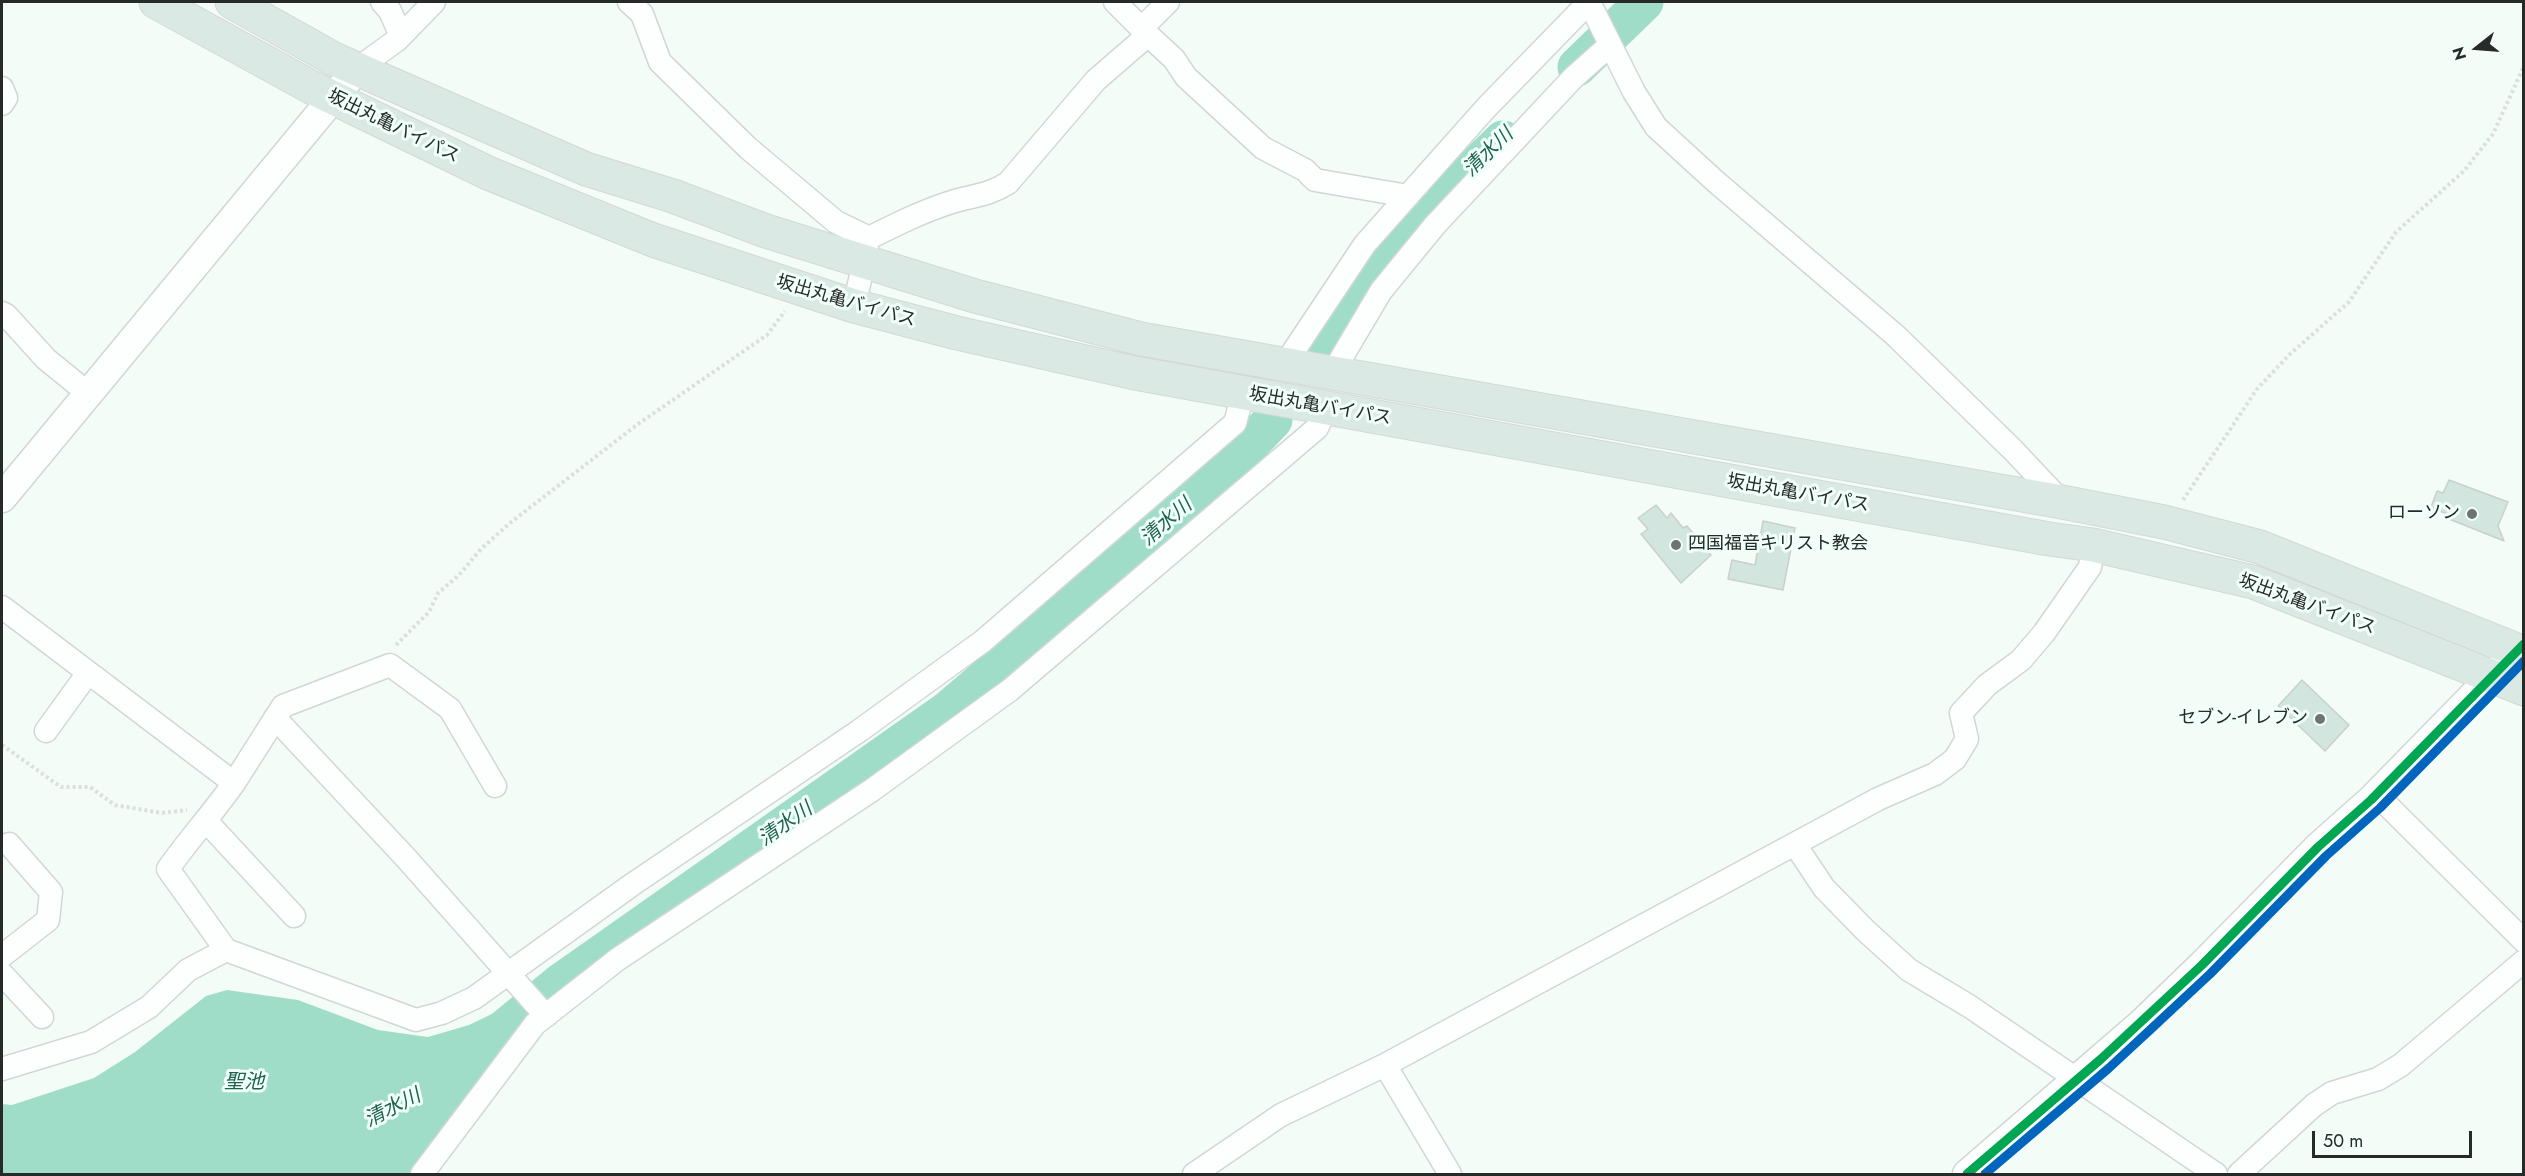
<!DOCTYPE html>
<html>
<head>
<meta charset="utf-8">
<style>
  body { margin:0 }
  #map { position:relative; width:2525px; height:1176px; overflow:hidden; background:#f4fcf8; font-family:Jost,sans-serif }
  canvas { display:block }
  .frame { position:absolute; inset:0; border:3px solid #262b29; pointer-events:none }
  .north { position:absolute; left:2447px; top:18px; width:60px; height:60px; -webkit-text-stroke:4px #f0fff9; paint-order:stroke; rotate:253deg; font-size:16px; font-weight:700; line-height:24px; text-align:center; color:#262b29 }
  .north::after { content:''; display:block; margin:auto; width:21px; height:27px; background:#262b29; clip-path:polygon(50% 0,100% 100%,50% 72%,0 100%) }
  .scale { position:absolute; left:2312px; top:1131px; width:160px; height:27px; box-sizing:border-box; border:3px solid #262b29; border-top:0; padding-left:8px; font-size:18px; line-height:21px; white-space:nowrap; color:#262b29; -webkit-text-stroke:4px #f0fff9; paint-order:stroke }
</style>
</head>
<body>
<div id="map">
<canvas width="2525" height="1176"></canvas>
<div class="frame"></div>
<div class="north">N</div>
<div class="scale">50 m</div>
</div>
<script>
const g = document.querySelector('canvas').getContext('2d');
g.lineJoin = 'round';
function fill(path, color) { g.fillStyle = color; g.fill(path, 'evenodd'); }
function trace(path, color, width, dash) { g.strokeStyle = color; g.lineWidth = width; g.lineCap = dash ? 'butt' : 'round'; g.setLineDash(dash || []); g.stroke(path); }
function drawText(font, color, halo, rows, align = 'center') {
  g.font = font + ' Jost,"Noto Sans JP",sans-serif'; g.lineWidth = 6; g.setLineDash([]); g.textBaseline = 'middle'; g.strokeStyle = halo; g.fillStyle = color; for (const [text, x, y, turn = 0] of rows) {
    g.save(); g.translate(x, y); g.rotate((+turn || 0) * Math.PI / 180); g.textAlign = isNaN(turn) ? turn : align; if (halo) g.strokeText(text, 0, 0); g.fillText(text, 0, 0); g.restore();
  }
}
const water = new Path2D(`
  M227,990L298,1000L378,1030L428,1037L469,1025L498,1011L522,1035L492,1067L409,1174H2V1104L12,1105L94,1078L135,1052L206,996Z`);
const river = new Path2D(`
  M1577,67L1644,2
  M1327,344L1401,239L1503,140
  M470,1057L559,984L947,711L1208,488L1273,420`);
const building = new Path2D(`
  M2449,480L2508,502L2498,526L2504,541L2449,519V515L2431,507L2437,491L2443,493Z
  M1656,505L1667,518L1671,513L1683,528L1687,526L1711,555L1681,583L1641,534L1648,529L1638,518Z
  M1763,521L1795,528L1783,590L1728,579L1732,560L1755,565Z
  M2302,680L2349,725L2325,751L2278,706Z`);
const path = new Path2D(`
  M2183,500L2257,389L2289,355L2349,302L2396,232L2464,171L2493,134L2524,66
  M396,645L429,612L438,593L459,575L481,549L510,523L638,424L767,335L785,311
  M2,745L61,787H90L115,805L162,813L187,810`);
const minor = new Path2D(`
  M382,2L390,11L401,36
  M629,2L642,14L660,62L748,148L836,222L869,238C897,224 925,210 955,201C976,195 989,195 1008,183L1096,80L1148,35L1115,2
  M1589,2L1634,92L1656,127L1715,181L1895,335L2013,450L2062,502
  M1141,29L1168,2
  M1148,35L1174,59L1186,77L1263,148L1305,170L1315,180L1408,196
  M357,69L397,40L434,2
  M2,88L6,98L2,104
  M854,306L867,249
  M2,313L6,315L46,359L89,394
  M1285,364L1365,244L1486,108L1589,2
  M1333,372L1381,291L1435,225L1573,78L1610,45
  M2,607L234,783L283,706L390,665L450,709L495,786
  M275,718L406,858L546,1016
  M46,731L88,673
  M2376,794L2524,941
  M207,822L294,916
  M1796,846L1824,888L1866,931L1909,970L1969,1006L2216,1174
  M226,950L168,869C189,839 213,813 234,783
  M2,956L48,920L51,892L9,844
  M2,974L42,1017
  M1385,1065L1450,1174
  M2,1069L91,1042L149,1007L188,970L226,950L416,1020L442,1013L474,998L633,884L859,731L983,641L1235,423L1243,394
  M422,1174L535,1024L618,959L872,790L1010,690L1317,428L1327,407
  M1194,1174L1281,1115L1385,1065L1878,799L1935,774L1955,759L1967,739L1961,713L1987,685L2021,660L2044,633L2090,567L2093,545
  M2239,1174L2314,1105L2332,1093L2378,1079L2401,1065L2524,961`);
const tertiary = new Path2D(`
  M2,498L357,69
  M1967,1174L2142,1023L2202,965L2318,847L2371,800L2506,662`);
const trunk = new Path2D(`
  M156,2L311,87L488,173L653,240L854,306L957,333L1135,373L2049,539L2093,545L2253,582L2524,689
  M232,2L334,59L586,169L673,196L766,231L975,296L1141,339L2062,502L2164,522L2260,547L2524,653`);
const bus1 = new Path2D(`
  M1967,1174L2101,1059L2202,965L2318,847L2371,800L2524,644`);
const bus2 = new Path2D(`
  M1985,1174L2109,1068L2210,974L2326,856L2380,808L2524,661`);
const markers = [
  [2472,514,6,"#6e7471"],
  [1676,545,6,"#6e7471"],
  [2320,719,6,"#6e7471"]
];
const streetNames = [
  ["坂出丸亀バイパス",393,127,26],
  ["坂出丸亀バイパス",846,302,16],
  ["坂出丸亀バイパス",1320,407,10],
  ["坂出丸亀バイパス",1798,494,10],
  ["坂出丸亀バイパス",2307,605,20]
];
const poiNames = [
  ["ローソン",2460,514],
  ["四国福音キリスト教会",1688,545,"left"],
  ["セブン-イレブン",2308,719]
];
const waterNames = [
  ["清水川",1489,153,-44],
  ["清水川",1167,523,-41],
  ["清水川",786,825,-35],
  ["聖池",244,1083],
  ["清水川",393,1109,-27]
];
fill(water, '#a0ddc8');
trace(river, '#a0ddc8', 39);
fill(building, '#d2e5de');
trace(building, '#cad0cd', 1.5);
trace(minor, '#d1d7d4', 25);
trace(tertiary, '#d1d7d4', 31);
trace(trunk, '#d4d8d6', 35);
trace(path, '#dddfde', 4, [3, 3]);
trace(minor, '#fdfffe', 22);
trace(tertiary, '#fdfffe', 28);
trace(trunk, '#dae9e4', 33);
trace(bus1, '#00a651', 9);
trace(bus2, '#0065bd', 9);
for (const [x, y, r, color] of markers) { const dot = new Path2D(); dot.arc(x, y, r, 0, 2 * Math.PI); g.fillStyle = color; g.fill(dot); trace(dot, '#f0fff9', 2); }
drawText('18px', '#262b29', '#f0fff9', streetNames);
drawText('18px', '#262b29', '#f0fff9', poiNames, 'right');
drawText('italic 20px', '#20624e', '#f0fff9', waterNames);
</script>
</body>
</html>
